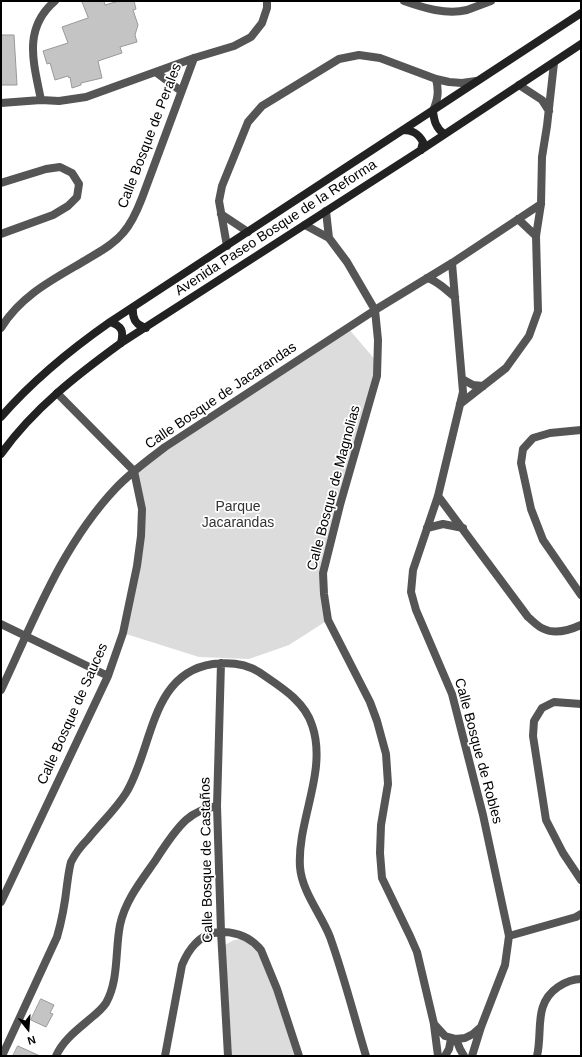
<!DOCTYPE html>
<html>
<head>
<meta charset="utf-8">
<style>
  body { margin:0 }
  #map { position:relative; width:582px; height:1057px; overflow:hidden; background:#fff; font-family:Arial,sans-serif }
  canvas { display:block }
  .frame { position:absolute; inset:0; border:2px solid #000; pointer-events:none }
  .north { position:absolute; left:8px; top:1009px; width:40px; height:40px; -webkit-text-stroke:3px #fff; paint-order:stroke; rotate:163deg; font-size:11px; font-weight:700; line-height:16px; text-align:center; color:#000 }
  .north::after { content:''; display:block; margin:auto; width:14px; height:18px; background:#000; clip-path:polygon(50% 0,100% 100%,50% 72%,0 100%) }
</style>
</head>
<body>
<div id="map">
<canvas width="582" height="1057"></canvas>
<div class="frame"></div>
<div class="north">N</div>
</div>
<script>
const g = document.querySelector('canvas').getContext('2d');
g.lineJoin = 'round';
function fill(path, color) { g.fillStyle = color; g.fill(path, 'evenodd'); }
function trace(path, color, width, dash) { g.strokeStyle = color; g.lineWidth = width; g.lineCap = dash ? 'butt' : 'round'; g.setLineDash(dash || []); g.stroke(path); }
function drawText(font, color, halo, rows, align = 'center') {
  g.font = font + ' Arial,sans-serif'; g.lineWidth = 3.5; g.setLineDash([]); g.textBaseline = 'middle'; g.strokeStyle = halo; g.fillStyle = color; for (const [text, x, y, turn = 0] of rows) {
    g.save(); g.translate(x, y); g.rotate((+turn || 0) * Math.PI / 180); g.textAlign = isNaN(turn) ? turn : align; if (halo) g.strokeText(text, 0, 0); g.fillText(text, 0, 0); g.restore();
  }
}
const green = new Path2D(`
  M348,328L377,362L323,573L328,620L289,645L249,659L199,657L123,633L141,533L134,471Z
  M241,939L246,940L262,957L296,1056H232L225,945L234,940Z`);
const building = new Path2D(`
  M82,1H104L105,5L119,1H134L136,9L133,10L138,25L135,35L137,42L120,47L122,53L98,61L102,78L81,83V85L72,88L70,77L69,78L68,76L55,80L50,63L47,64L43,51L68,43L62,27L88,18Z
  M2,35H14L17,85H1Z
  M41,999L54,1005L50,1013L53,1014L46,1027L31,1020Z
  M18,1046L40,1056H13Z`);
const street = new Path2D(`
  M404,1C424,8 446,15 467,10C475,7 483,4 491,1
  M157,73L181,91
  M519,85L542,100L549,111
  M41,100C34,64 22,29 55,1
  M1,103L41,100L59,101L86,97L194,58L234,46L251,37L262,23L267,8V1
  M433,111C438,99 439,91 436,79
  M1,183L46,169L60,167L72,173L79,184L77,197L68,206L53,215L1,234
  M326,211L329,238
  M221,214L248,232
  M518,219L536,236
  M305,225L329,238L347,262L375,310L378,340L377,376L340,505L323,573L324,594L328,620L370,702L377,721L386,754L388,784L381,825L380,853L382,878L410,936L417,952L434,1024L445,1036L456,1039L465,1038L473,1034L481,1027L505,965L509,936L483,815L452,694L416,610L411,592L413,570L438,496L463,392L452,263
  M227,246L219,201L222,186L248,122L262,106L339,59L359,55L380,58L436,79L449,82L462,83L476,81
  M427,278C437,280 447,291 455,297
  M1,328C21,295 54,279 86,260C99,252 113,245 123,233C132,223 137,211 142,198L194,58
  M462,379L473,385L483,386
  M460,404L506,368L529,336L538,311L536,236L541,204L542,157L547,126L554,63
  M581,430L550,433L533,438L523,449L521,463L531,509L543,540L581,595
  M438,496L528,617C533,621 538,627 544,629C556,635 570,630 581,625
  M427,528L443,524L463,528
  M1,624L108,676
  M221,663L217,806L221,932L228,1056
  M1,690C34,620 62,545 116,488C131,472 148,460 165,447L375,310L452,263L541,204
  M581,704L554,702L542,708L534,721L533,736L546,820L563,853L581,880
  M1,902L108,676L123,633L137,566L141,536L142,509L134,471L57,393
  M509,936L576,917L581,914
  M434,1025L438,1056
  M456,1039L460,1049L464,1056
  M2,1056L57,937C62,920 65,903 67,885C68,878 69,869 71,862C75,854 82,845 88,839C100,824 116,809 126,793C153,749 150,673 213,664C229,662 245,663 259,672C279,686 304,700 312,725C328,771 297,820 300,867C302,892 321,914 330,937C344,976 354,1016 366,1056
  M56,1056C63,1040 77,1030 91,1018C96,1014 102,1009 106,1003C119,980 115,950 120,925C125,901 141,881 155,861C164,847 174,831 186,820C195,812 205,808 217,806
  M165,1056L182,965C185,958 189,950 195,944C213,924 246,931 261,950L277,989L299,1056
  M445,1056L449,1049L451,1039
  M472,1056L481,1027
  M537,1056C543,1031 533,1004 558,987C564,983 573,979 581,979`);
const secondary = new Path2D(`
  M433,111C434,121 436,128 444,134
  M403,130C412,130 418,133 423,142L421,150
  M133,308C132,319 136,325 146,328
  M110,322C122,326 124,331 121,343
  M1,417C33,380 70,350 110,322L581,13
  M1,454C33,409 77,375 121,343L421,150L581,44`);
const streetNames = [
  ["Calle Bosque de Perales",150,136,-69],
  ["Avenida Paseo Bosque de la Reforma",276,228,-33],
  ["Calle Bosque de Jacarandas",221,396,-34],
  ["Calle Bosque de Magnolias",334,488,-75],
  ["Calle Bosque de Sauces",73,714,-66],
  ["Calle Bosque de Robles",478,751,75],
  ["Calle Bosque de Castaños",207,860,-91]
];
const parkNames = [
  ["Parque",238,507],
  ["Jacarandas",238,523]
];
fill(green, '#dcdcdc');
fill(building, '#c4c4c4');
trace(building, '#999', 1);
trace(street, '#555', 8);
trace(secondary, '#222', 8);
drawText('14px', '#000', '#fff', streetNames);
drawText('14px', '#333', '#fff', parkNames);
</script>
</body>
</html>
